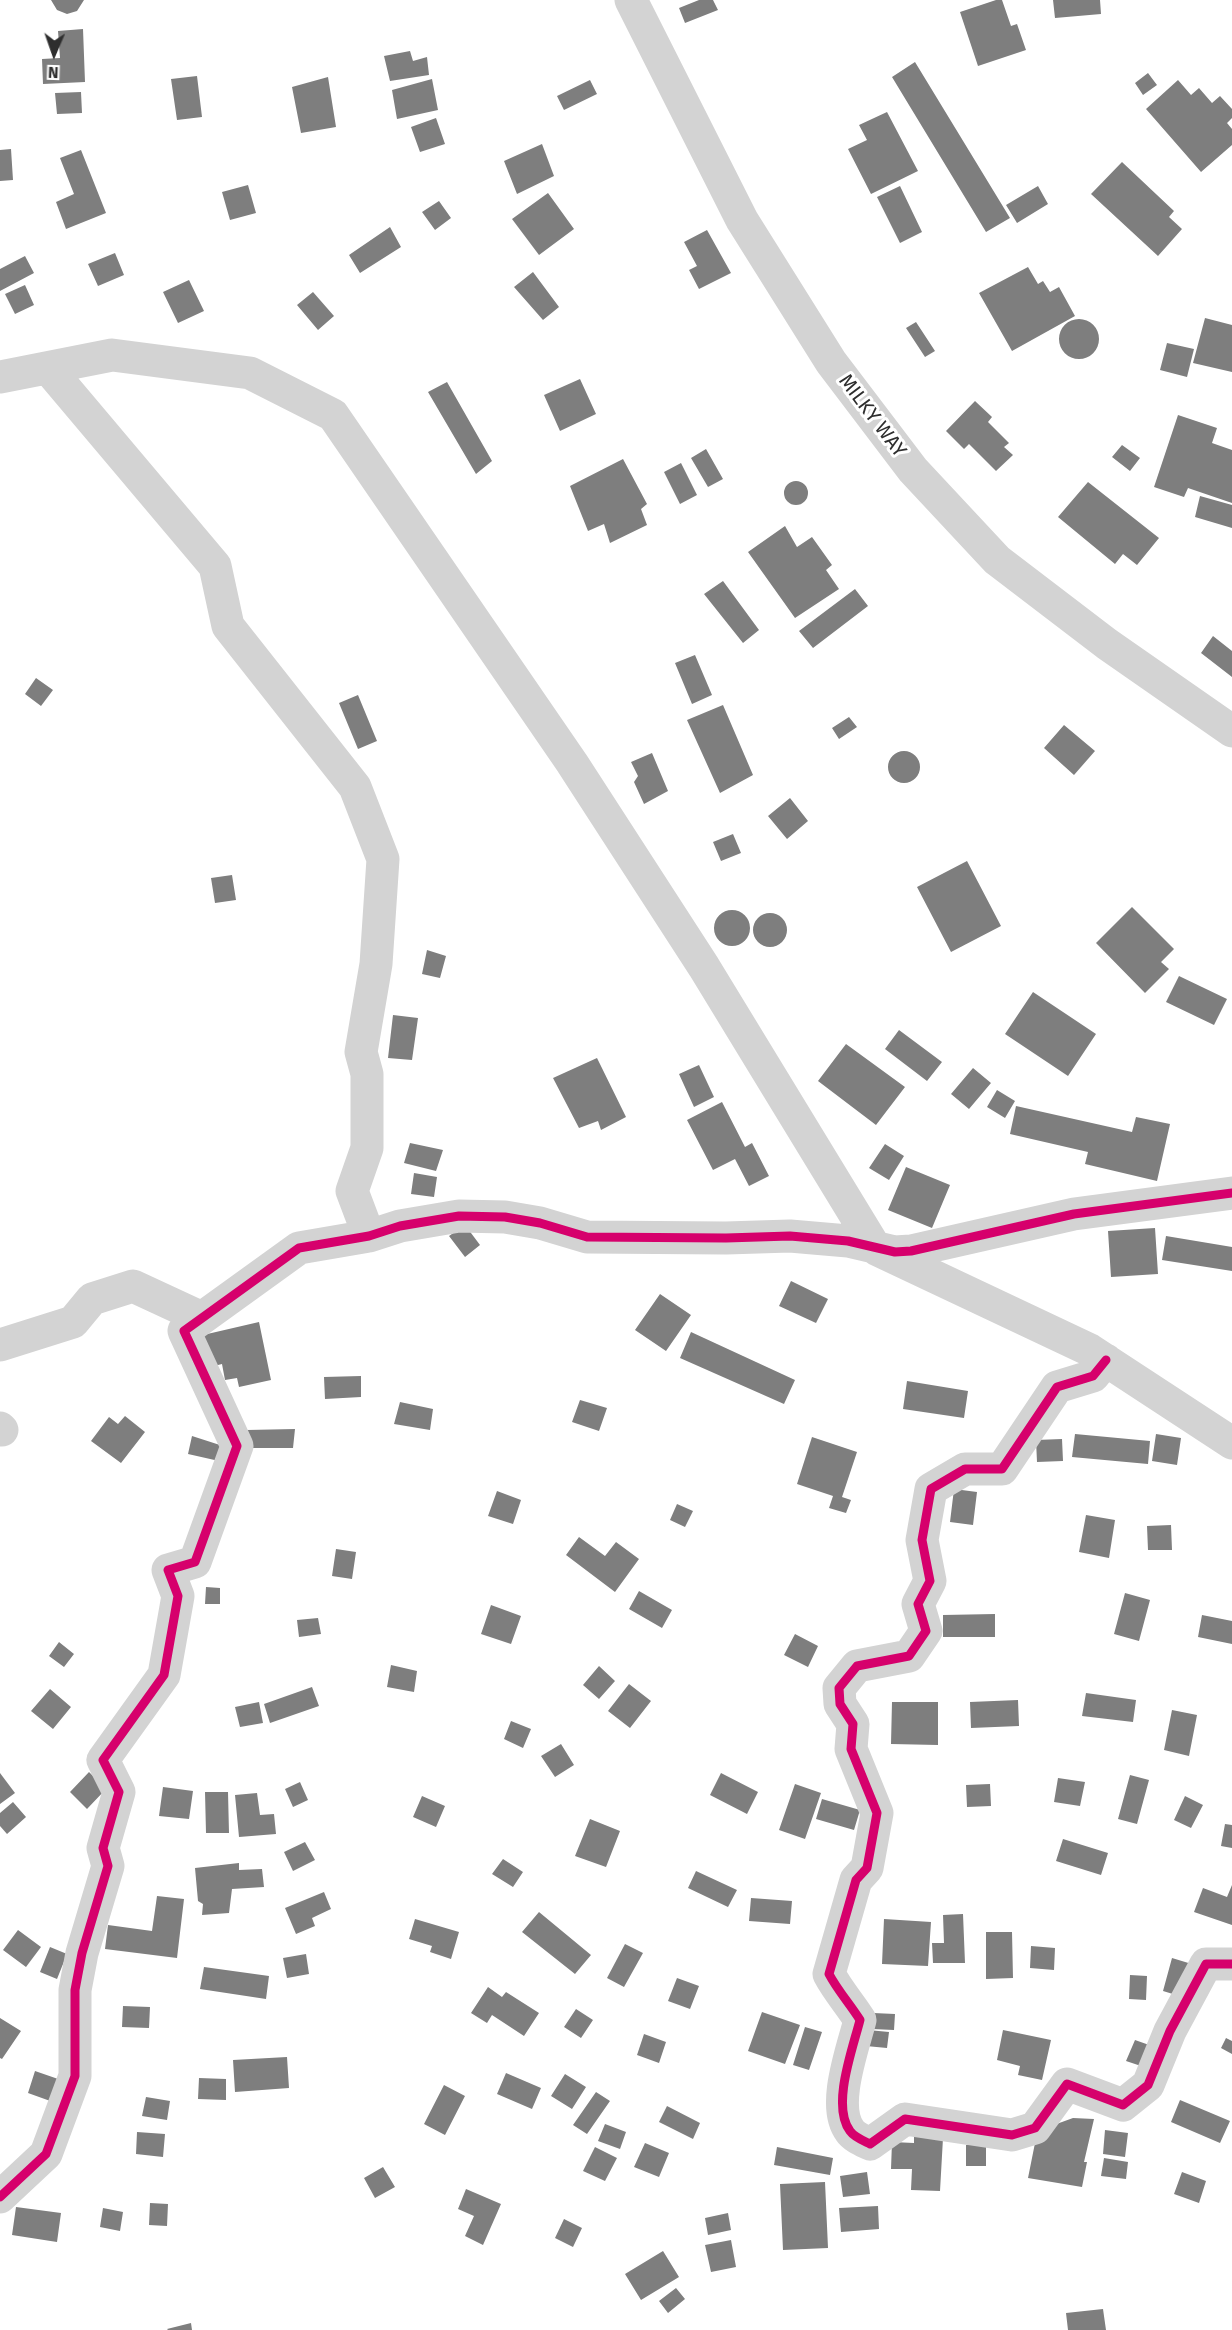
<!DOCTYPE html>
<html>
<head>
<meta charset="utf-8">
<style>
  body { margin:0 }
  #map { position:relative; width:1232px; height:2330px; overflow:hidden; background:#fff; font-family:"Fira Sans",sans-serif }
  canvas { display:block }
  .north { position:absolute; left:24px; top:24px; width:60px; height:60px; -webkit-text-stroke:4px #fff; paint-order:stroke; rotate:182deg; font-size:16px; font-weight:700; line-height:24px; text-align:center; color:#2e2e2e }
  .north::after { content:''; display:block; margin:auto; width:21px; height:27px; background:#2e2e2e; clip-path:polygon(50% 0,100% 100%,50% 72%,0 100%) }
</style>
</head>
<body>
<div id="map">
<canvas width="1232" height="2330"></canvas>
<div class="north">N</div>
</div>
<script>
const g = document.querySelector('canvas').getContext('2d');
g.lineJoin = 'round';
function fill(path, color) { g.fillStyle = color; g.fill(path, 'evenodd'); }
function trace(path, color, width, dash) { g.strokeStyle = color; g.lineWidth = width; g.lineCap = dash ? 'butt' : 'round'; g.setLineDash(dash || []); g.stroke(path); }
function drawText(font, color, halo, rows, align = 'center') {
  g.font = font + ' "Fira Sans",sans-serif'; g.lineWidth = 6; g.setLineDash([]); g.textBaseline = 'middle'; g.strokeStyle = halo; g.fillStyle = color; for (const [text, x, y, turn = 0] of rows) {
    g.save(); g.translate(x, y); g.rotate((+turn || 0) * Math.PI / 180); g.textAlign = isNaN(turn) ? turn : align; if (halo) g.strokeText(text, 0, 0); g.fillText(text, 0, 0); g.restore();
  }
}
const building = new Path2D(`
  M51,0H84L77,11L67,14L57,10Z
  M699,0H713L718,10L685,23L679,8Z
  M996,0H1002L1011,26L1017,24L1026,50L978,66L960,12Z
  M1053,0H1100L1101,14L1055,18Z
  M83,29L85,82L43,84L42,59L60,58L58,31Z
  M410,51L413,61L427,57L429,75L390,81L384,56Z
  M915,62L1010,218L986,232L892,77Z
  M1148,73L1157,85L1143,95L1135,83Z
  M197,76L202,117L177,120L171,79Z
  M328,77L336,127L301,133L292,87Z
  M432,79L438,110L397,119L392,90Z
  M590,80L597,94L564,110L557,96Z
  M1178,80L1191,95L1199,88L1212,103L1220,96L1232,109V118L1227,123L1232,129V145L1201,172L1146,109Z
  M81,92L82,113L57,114L55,93Z
  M887,112L918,171L871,194L848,149L867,140L859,125Z
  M436,118L445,144L420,152L411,127Z
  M542,144L554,176L517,194L504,161Z
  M11,149L13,180L0,181V150Z
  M81,150L106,213L66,229L56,202L74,194L60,158Z
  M1122,162L1174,211L1169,217L1182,229L1158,256L1091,194Z
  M248,185L256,213L230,220L222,192Z
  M900,186L922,232L900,243L877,197Z
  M1038,186L1048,204L1017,223L1006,205Z
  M548,193L574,229L539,255L512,219Z
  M439,201L451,218L435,230L422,212Z
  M390,227L401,247L360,273L349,255Z
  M707,230L731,273L699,289L689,270L697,266L684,242Z
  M115,253L124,275L98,286L88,264Z
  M25,256L34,273L0,291V269Z
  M1028,267L1038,284L1043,281L1050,292L1059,287L1075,316L1012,351L979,293Z
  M533,272L559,307L543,320L514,287Z
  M189,280L204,311L178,323L163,292Z
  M25,285L34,305L15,314L5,294Z
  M313,292L334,316L318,330L297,305Z
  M1205,318L1232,325V372L1193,363Z
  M1059 339a20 20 0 1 1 40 0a20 20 0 1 1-40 0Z
  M916,322L935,351L925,357L906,328Z
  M1167,343L1194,349L1187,377L1160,370Z
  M580,379L596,414L560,431L544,395Z
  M447,382L492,461L476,474L428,392Z
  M975,401L992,417L988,422L1009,443L1004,447L1013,455L996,471L969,444L964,449L946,431Z
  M1178,415L1217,428L1212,443L1232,450V503L1188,488L1184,497L1154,487Z
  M1122,445L1140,458L1130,471L1112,457Z
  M706,449L723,479L708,487L691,458Z
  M623,459L647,504L641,509L647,525L610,543L604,524L588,531L570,486Z
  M681,463L697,495L680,504L664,472Z
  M784 493a12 12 0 1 1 24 0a12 12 0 1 1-24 0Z
  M1088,482L1159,538L1137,565L1123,554L1115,564L1058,517Z
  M1200,496L1232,505V528L1195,517Z
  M785,526L797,547L812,537L832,565L826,570L839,589L795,618L748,552Z
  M723,581L759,630L743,643L704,594Z
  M855,589L868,606L813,648L799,631Z
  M1213,636L1232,651V677L1201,653Z
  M695,655L712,695L692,704L675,663Z
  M36,678L53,690L41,706L25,694Z
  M358,695L377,741L358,749L339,703Z
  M723,705L753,775L720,793L687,720Z
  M849,717L857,727L839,739L832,728Z
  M1064,725L1095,751L1074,775L1044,748Z
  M888 767a16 16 0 1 1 32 0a16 16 0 1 1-32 0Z
  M652,753L668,791L644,804L634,782L638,776L631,762Z
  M790,798L808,821L787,839L768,816Z
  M733,834L741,853L721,861L713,842Z
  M967,861L1001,926L951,952L917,887Z
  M232,875L236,900L215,903L211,878Z
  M1132,907L1174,949L1161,962L1169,969L1145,993L1096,943Z
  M714 928a18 18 0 1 1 36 0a18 18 0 1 1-36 0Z
  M753 930a17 17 0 1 1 34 0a17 17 0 1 1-34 0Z
  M427,950L446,956L440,978L422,974Z
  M1179,976L1227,999L1214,1025L1166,1002Z
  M1033,992L1096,1034L1068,1076L1005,1034Z
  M393,1015L418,1018L412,1060L388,1058Z
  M899,1030L942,1062L927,1081L885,1049Z
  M846,1044L905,1087L876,1125L818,1081Z
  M597,1058L626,1117L601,1130L598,1121L579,1128L553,1078Z
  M699,1065L714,1097L694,1107L679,1074Z
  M973,1068L991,1083L969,1109L951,1094Z
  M997,1090L1015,1101L1005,1118L987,1107Z
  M722,1102L745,1147L752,1143L769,1176L749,1186L735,1159L713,1170L687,1120Z
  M1016,1106L1132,1132L1136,1117L1170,1124L1157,1181L1085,1164L1088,1152L1010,1134Z
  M410,1143L443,1150L436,1171L404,1163Z
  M885,1144L904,1156L889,1180L869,1168Z
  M906,1167L950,1185L932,1228L888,1210Z
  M414,1173L437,1177L434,1197L411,1194Z
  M465,1225L480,1245L465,1257L449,1236Z
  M1155,1228L1158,1274L1111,1277L1108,1231Z
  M1166,1236L1232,1247V1271L1162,1260Z
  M791,1281L828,1299L816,1323L779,1306Z
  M660,1294L691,1315L666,1351L635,1330Z
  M259,1322L271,1380L239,1387L237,1378L225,1380L222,1364L210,1367L203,1335Z
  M691,1332L795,1380L784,1404L680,1358Z
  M361,1376V1397L325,1399L324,1377Z
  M907,1381L968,1391L964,1418L903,1409Z
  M580,1400L607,1408L599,1431L572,1422Z
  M400,1402L433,1409L430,1430L394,1424Z
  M125,1416L145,1432L121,1463L91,1441L109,1417L118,1424Z
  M295,1429L293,1448H246L247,1430Z
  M1075,1434L1150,1441L1148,1464L1072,1457Z
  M1156,1434L1181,1438L1177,1465L1152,1461Z
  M192,1436L223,1446L219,1461L188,1454Z
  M812,1437L857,1452L842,1497L851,1500L846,1513L829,1508L833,1496L797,1484Z
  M1062,1439L1063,1461L1037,1462L1036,1440Z
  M954,1489L977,1492L973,1525L950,1522Z
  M497,1491L521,1500L513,1524L488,1516Z
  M677,1504L693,1511L685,1527L670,1520Z
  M1086,1515L1115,1520L1109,1558L1079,1552Z
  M1171,1525L1172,1550H1148L1147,1526Z
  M579,1537L605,1556L616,1542L639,1559L615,1592L566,1555Z
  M336,1549L356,1552L352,1579L332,1576Z
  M206,1587L220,1588V1604H205Z
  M639,1591L672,1610L662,1628L629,1609Z
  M1125,1593L1150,1600L1139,1641L1114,1634Z
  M491,1605L521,1616L511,1644L481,1634Z
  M995,1614V1637H943V1615Z
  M1202,1615L1232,1621V1644L1198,1637Z
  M318,1618L321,1634L299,1637L297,1620Z
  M795,1634L818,1646L808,1667L784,1655Z
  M59,1642L74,1654L64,1667L49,1656Z
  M391,1665L417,1671L414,1692L387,1687Z
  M599,1666L615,1681L599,1699L583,1685Z
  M629,1684L651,1701L630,1728L608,1711Z
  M312,1687L319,1706L270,1723L264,1704Z
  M50,1689L71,1707L53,1729L31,1711Z
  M1086,1693L1136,1700L1133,1722L1082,1716Z
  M1018,1700L1019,1726L971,1728L970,1702Z
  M259,1702L263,1723L240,1727L235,1707Z
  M892,1702H938V1745L891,1744Z
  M1172,1710L1197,1715L1189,1756L1164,1750Z
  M511,1721L531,1729L523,1748L504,1739Z
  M561,1744L574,1765L555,1777L541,1756Z
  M89,1772L106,1789L87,1809L70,1792Z
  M0,1773L15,1793L0,1804Z
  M721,1773L758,1792L747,1814L710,1795Z
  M1130,1775L1149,1780L1137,1824L1118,1819Z
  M1058,1778L1085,1782L1080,1806L1054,1802Z
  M300,1782L308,1800L293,1807L285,1789Z
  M795,1784L821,1793L805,1839L779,1830Z
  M990,1784L991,1806L967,1807L966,1785Z
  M163,1787L193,1791L189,1819L159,1816Z
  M205,1792H228L229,1833H206Z
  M257,1793L260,1815L274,1814L276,1834L239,1837L235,1795Z
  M422,1796L445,1806L436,1827L413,1817Z
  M1185,1796L1203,1805L1191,1828L1174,1820Z
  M822,1799L860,1810L854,1830L816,1819Z
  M13,1802L26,1817L7,1834L0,1826V1813Z
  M590,1819L620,1831L606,1867L575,1856Z
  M1225,1824L1232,1825V1848L1221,1846Z
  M1063,1839L1108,1853L1101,1875L1056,1861Z
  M305,1842L315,1860L293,1871L284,1852Z
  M503,1859L523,1872L513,1887L492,1874Z
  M239,1863V1870L262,1869L264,1887L232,1889L229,1913L202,1915L203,1904L198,1901L195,1868Z
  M696,1871L737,1890L728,1907L688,1888Z
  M1232,1885V1925L1194,1912L1203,1888L1227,1897Z
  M324,1892L331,1909L312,1918L315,1926L296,1934L285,1908Z
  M157,1896L184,1899L177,1958L105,1949L108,1925L152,1931Z
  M751,1898L792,1901L790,1924L749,1921Z
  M539,1912L591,1955L575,1974L522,1932Z
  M963,1914L965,1963H933L932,1943H944L943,1915Z
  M415,1919L459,1932L451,1959L430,1952L432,1946L409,1939Z
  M884,1919L931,1922L928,1966L882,1964Z
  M18,1930L41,1947L26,1967L3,1950Z
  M986,1932H1012L1013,1978L986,1979Z
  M625,1944L643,1953L624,1987L607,1978Z
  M1031,1946L1055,1948L1054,1970L1030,1968Z
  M50,1947L67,1954L57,1979L40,1972Z
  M306,1954L309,1974L287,1978L283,1958Z
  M1172,1958L1195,1965L1186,1998L1163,1991Z
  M204,1967L269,1976L266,1999L200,1989Z
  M1130,1975L1147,1976L1146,2000L1129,1999Z
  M677,1978L699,1986L690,2009L668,2001Z
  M488,1987L502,1997L506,1992L539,2013L524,2036L492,2015L487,2023L471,2013Z
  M123,2006L150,2007L149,2028L122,2027Z
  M576,2009L593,2020L581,2038L564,2027Z
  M762,2012L800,2025L785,2064L748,2051Z
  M873,2013L895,2014L894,2030L872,2029Z
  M0,2018L21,2031L2,2059L0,2058Z
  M805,2027L822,2032L809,2070L793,2065Z
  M868,2030L889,2032L887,2048L866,2046Z
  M1003,2030L1051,2040L1042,2080L1018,2075L1020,2066L997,2060Z
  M644,2034L666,2042L659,2063L637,2055Z
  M1226,2038L1232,2041V2054L1221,2048Z
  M1135,2040L1152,2046L1144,2067L1126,2061Z
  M287,2057L289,2088L235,2092L233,2060Z
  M35,2071L61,2080L53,2102L28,2093Z
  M506,2073L541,2088L532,2109L497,2094Z
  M565,2074L586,2087L572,2109L551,2096Z
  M199,2078L226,2079V2100L198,2099Z
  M444,2085L465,2096L445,2135L424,2124Z
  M596,2092L610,2101L587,2134L573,2125Z
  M146,2097L170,2101L167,2120L142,2116Z
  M1180,2100L1230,2121L1220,2143L1171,2122Z
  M667,2106L700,2123L693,2139L659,2122Z
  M1073,2118L1094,2119L1084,2162H1087L1082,2187L1028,2178L1036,2138L1040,2130Z
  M605,2124L626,2132L620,2149L598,2141Z
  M1105,2130L1128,2133L1125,2157L1103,2154Z
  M137,2132L165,2134L163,2157L136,2154Z
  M914,2136L943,2138L940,2191L911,2190L912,2169H891L892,2142L914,2143Z
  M645,2143L669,2153L659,2177L634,2167Z
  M966,2145H986V2166H966Z
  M595,2147L617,2158L605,2181L583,2171Z
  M777,2147L833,2158L830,2175L774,2165Z
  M1104,2158L1128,2162L1126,2179L1101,2176Z
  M383,2167L395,2187L375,2198L364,2178Z
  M867,2172L870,2194L843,2197L840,2176Z
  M1182,2172L1206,2181L1199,2203L1174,2194Z
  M825,2182L828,2248L783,2250L780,2184Z
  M466,2189L501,2204L483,2245L465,2236L474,2216L458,2209Z
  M150,2203L168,2204L167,2226L149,2225Z
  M878,2206L879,2229L841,2232L839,2208Z
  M16,2207L61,2213L57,2242L12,2235Z
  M103,2208L123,2212L120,2231L100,2227Z
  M728,2213L731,2230L708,2235L705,2218Z
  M564,2219L582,2228L573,2247L555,2238Z
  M731,2240L736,2267L711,2272L705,2245Z
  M663,2251L679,2277L641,2300L625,2274Z
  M676,2288L685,2299L668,2313L659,2301Z
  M1103,2309L1106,2330H1068L1066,2313Z
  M191,2323L192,2330H168L167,2329Z`);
const minor = new Path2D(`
  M631,0L742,220L831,362L913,470L997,560L1107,644L1232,731
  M48,368L215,566L228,626L355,787L383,859L376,964L361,1052L367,1074V1148L352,1191L369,1236
  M0,377L112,355L250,373L333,415L572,763L704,967L876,1249L1090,1350L1232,1443
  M0,1345L73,1322L92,1299L133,1286L202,1318
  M1106,1360L1093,1376L1057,1387L1002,1469H965L931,1489L922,1540L930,1581L918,1604L926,1631L909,1656L857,1666L839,1688L840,1704L853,1724L851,1749L877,1813L867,1868L856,1880L829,1974C838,1991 850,2004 860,2020C853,2048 831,2106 850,2131C854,2137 864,2141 870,2144L905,2119L1012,2135L1035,2128L1067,2084L1123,2105L1148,2085L1170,2031L1206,1964H1232
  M0,1428L2,1430
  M0,2197L46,2154L75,2076V1990L82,1953L108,1866L103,1848L119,1792L103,1760L164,1675L178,1596L168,1570L195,1562L237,1446L184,1331L299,1248L369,1236L400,1226L459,1216L505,1217L540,1223L587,1237L726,1238L790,1236L848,1241L895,1252L911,1251L1074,1214L1232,1193`);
const cycleway = new Path2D(`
  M1106,1360L1093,1376L1057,1387L1002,1469H965L931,1489L922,1540L930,1581L918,1604L926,1631L909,1656L857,1666L839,1688L840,1704L853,1724L851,1749L877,1813L867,1868L856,1880L829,1974C838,1991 850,2004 860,2020C853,2048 831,2106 850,2131C854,2137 864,2141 870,2144L905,2119L1012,2135L1035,2128L1067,2084L1123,2105L1148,2085L1170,2031L1206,1964H1232
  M0,2197L46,2154L75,2076V1990L82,1953L108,1866L103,1848L119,1792L103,1760L164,1675L178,1596L168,1570L195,1562L237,1446L184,1331L299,1248L369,1236L400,1226L459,1216L505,1217L540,1223L587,1237L726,1238L790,1236L848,1241L895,1252L911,1251L1074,1214L1232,1193`);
const streetNames = [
  ["MILKY WAY",872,416,53]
];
fill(building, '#7e7e7e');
trace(minor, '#d3d3d3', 33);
trace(cycleway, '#d6006c', 9);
drawText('20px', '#2e2e2e', '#fff', streetNames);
</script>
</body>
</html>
